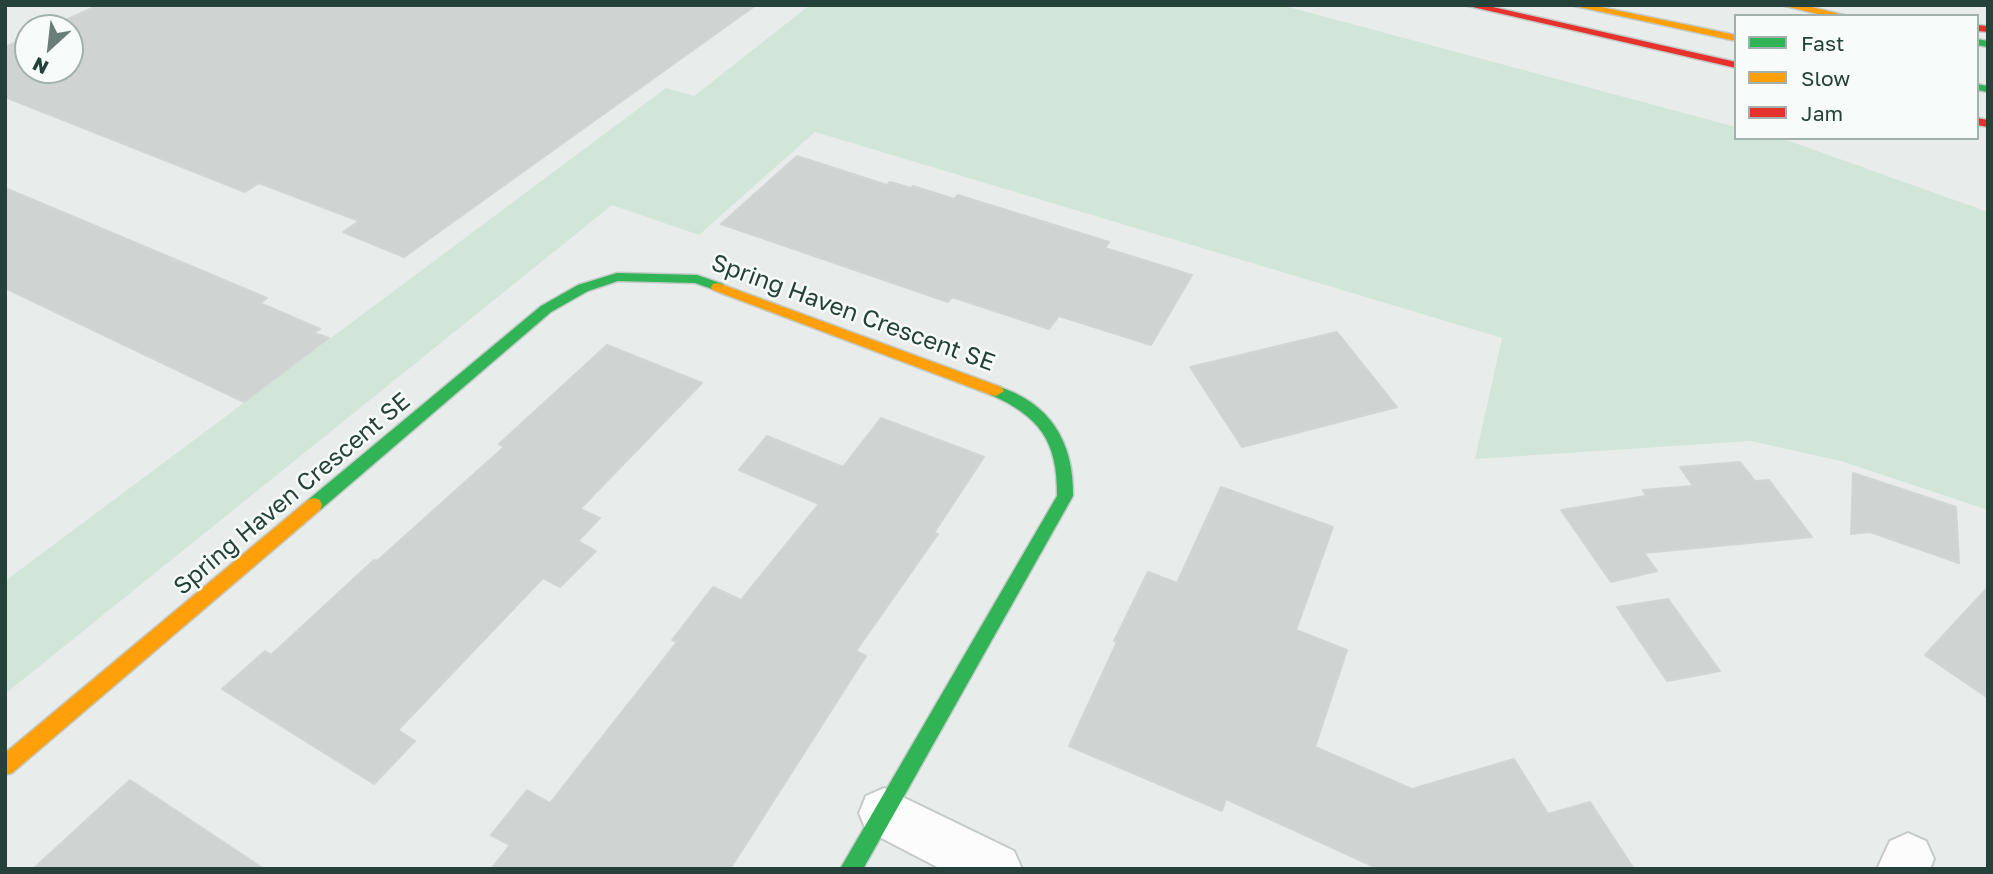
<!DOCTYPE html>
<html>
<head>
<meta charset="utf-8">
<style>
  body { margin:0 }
  #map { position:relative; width:1993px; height:874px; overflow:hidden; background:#e8edeb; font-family:"Golos Text",sans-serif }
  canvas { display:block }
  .frame { position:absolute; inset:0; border:7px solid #24423a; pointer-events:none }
  .legend { position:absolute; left:1734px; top:14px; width:245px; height:126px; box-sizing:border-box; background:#f7fbf9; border:2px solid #a3b1ad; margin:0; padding:9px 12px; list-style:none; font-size:21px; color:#24423a }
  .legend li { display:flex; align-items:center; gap:14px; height:35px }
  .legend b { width:35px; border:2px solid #a3b1ad }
  .north { position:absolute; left:14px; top:14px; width:70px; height:70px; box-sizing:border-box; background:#f7fbf9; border:2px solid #a3b1ad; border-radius:50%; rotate:207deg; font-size:19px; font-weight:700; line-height:28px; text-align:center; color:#24423a }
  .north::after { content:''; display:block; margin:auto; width:24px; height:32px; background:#697e78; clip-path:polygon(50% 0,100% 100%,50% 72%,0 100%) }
</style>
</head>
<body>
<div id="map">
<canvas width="1993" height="874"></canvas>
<div class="frame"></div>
<ul class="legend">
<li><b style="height:9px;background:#30b455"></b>Fast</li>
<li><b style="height:9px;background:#ff9f0a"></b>Slow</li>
<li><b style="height:9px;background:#e5322d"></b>Jam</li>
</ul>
<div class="north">N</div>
</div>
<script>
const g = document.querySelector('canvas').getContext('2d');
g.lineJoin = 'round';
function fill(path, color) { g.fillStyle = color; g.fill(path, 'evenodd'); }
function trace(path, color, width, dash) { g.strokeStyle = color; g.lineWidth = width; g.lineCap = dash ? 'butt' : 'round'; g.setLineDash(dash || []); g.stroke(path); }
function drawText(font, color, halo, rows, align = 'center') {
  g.font = font + ' "Golos Text",sans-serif'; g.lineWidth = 5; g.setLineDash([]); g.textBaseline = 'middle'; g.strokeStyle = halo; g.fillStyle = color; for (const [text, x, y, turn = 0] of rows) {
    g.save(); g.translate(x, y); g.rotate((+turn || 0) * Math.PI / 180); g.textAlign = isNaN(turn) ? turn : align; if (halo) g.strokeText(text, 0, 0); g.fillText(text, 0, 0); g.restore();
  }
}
const green = new Path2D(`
  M810,5H1281L1736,127V138H1777L1792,142L1988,212V510L1841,461L1751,441L1475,459L1502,338L815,132L699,235L612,205L5,694V581L666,88L694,96Z`);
const building = new Path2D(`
  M99,5H756L404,257L343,232L359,221L259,183L245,192L5,97V47L28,37V70H70V28H48Z
  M797,156L887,185L890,182L911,188L913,186L954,199L958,195L1109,242L1105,248L1192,275L1151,345L1059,316L1049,329L952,297L948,302L721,224Z
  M5,188L267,298L260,303L320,329L314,333L329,338L244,402L5,288Z
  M1337,332L1397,407L1242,447L1190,367Z
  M607,345L702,383L580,509L600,518L578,541L596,551L560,587L543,578L398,730L415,741L374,784L222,689L265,651L271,655L374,560L377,561L504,447L499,444Z
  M881,418L984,457L934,533L938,534L856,651L866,656L730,869H491L510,845L491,835L527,790L550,803L677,642L672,640L713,587L741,600L819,504L739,470L767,436L843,467Z
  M1740,462L1755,481L1769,480L1812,537L1644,553L1657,571L1611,582L1561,510L1646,496L1643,490L1693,486L1680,467Z
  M1853,473L1956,507L1959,563L1870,532L1851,534Z
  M1221,487L1333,527L1296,630L1347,650L1315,747L1412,789L1514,759L1548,814L1590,802L1634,869H1379L1226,799L1222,811L1069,746L1117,642L1114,641L1148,572L1177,583Z
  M1988,587V698L1925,655Z
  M1668,599L1720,671L1667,681L1617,607Z
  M130,780L264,869H33Z`);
const street = new Path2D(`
  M884,788L1014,851L1022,869H941L866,830L859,813L866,796Z
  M1908,833L1926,841L1934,859L1930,869H1877L1890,841Z`);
const fast = new Path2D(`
  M1977,39L1988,41V47L1977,45Z
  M1977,84L1988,86V92L1977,90Z
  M617,273L697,275L723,284L725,287L718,291L695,283L618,281L588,291L551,312L320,510H308L306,505L308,500L541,306L578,285Z
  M996,386C1050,402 1074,442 1073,496L863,869H840L1057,496C1058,441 1039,416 991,395L988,391Z`);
const slow = new Path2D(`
  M1570,5H1591L1736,35V41Z
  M1781,5H1803L1848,16H1826Z
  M718,283L1001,387L1004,391L996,396L991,395L713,290L711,287L713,284Z
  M314,498L320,500L322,505L320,510L12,773L5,775V753L308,500Z`);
const jam = new Path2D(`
  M1464,5H1484L1736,62V68Z
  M1977,25L1988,26V32L1977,31Z
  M1977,118L1988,120V127L1977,125Z`);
const streetNames = [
  ["Spring Haven Crescent SE",853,313,20],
  ["Spring Haven Crescent SE",292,494,-40]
];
fill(green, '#d1e6d8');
fill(building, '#cfd4d2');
trace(building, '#d1d6d4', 2);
trace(street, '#c5cac8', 4);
trace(fast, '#c3cbc8', 3);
trace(slow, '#c3cbc8', 3);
trace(jam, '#c3cbc8', 3);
fill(street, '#fcfcfc');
fill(fast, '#30b455');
fill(slow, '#ff9f0a');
fill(jam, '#e5322d');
drawText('24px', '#24423a', '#f7fbf9', streetNames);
</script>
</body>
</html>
